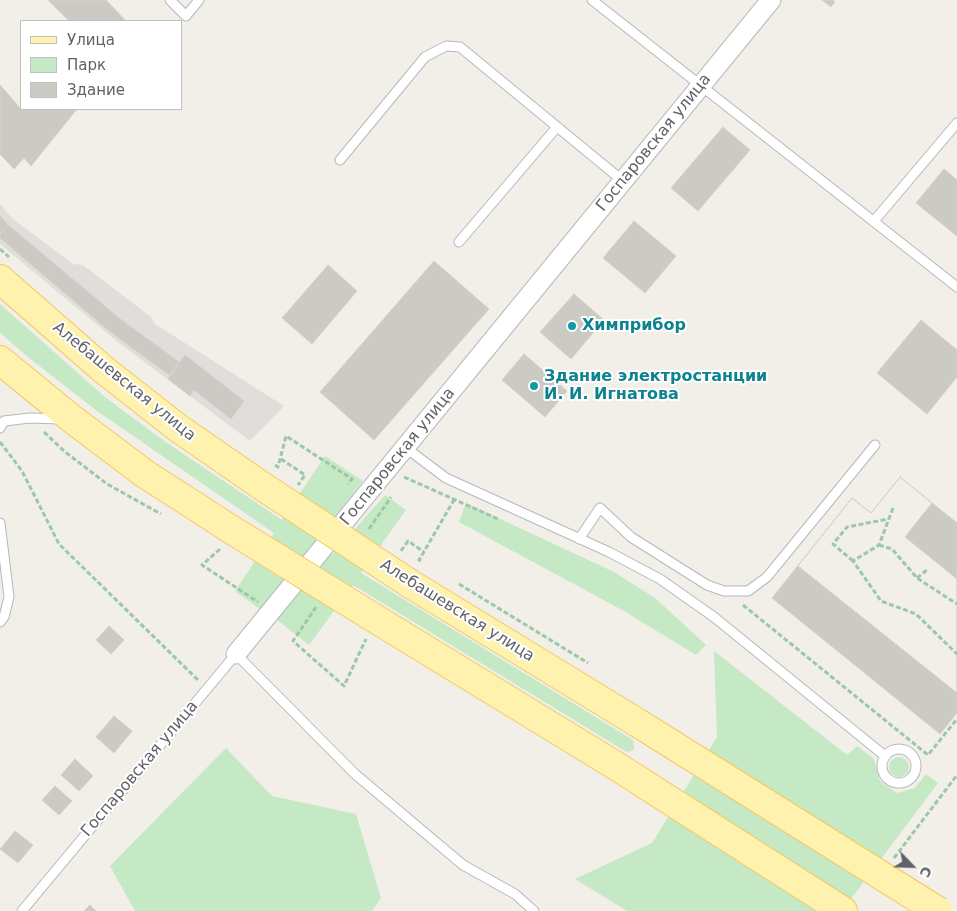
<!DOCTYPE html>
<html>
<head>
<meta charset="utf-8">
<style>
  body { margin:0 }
  #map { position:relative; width:957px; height:911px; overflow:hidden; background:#f1efe8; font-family:"DejaVu Sans",sans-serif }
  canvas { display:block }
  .legend { position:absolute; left:20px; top:20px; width:162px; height:90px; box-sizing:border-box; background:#fff; border:1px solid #bfc1c3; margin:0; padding:6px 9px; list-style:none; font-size:15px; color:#5f6368 }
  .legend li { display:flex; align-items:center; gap:10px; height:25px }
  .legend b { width:25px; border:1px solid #bfc1c3 }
  .north { position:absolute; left:887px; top:841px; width:50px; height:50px; -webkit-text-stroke:4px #fff; paint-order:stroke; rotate:114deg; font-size:14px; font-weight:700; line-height:20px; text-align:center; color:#5f6368 }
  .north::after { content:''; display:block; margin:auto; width:18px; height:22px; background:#5f6368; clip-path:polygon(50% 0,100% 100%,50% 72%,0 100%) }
</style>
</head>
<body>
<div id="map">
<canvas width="957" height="911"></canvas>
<ul class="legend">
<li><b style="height:6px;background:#fff2af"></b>Улица</li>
<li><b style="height:14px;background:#c5e8c5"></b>Парк</li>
<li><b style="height:14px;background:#cccac5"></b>Здание</li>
</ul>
<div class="north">С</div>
</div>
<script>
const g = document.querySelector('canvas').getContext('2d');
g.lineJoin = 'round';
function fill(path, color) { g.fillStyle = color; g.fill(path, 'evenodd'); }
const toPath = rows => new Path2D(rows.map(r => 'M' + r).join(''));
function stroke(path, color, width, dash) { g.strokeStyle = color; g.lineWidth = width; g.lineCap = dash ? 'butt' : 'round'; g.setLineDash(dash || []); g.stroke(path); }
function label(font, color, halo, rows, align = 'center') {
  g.font = font + ' "DejaVu Sans",sans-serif'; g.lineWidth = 4; g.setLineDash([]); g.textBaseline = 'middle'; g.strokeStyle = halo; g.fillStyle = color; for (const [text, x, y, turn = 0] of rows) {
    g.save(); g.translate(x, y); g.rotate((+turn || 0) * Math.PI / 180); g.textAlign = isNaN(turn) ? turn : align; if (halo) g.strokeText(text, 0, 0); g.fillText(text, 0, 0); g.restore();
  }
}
const industrial = toPath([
  [0,204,13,219,73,264,83,265,151,317,155,324,284,406,250,441,119,343,0,244]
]);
const green = toPath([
  [0,304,106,398,167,443,282,520,325,456,363,481,315,542,333,554,385,495,406,510,361,573,633,740,634,749,630,752,625,751,353,585,309,645,276,619,323,565,305,554,261,610,235,591,274,533,97,411,28,357,0,333],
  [466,503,614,572,655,598,706,645,696,655,624,611,459,522],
  [714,651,847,755,857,746,874,759,880,781,897,793,915,788,926,774,938,783,842,911,627,911,575,879,652,843,717,737],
  [226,748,272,796,356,814,381,898,372,911,135,911,110,866],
  '889 767a10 10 0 1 1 20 0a10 10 0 1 1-20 0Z'
]);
const building = toPath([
  [48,0,106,0,126,21,69,21,48,0],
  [822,0,833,0,835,2,831,7,822,0],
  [0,85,21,109,77,109,31,166,24,158,14,169,0,154,0,85],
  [723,127,750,150,698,211,671,188,723,127],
  [944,169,957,180,957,236,916,203,944,169],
  [0,216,8,225,0,233,0,216],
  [634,221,676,256,645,293,603,258,634,221],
  [8,225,119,318,179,362,169,375,108,330,0,238,0,234,8,225],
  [434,261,489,309,374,440,320,392,434,261],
  [328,265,357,291,312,344,282,318,328,265],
  [574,294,604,320,571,359,540,332,574,294],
  [921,320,957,350,957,377,927,414,877,373,921,320],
  [524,354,567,391,545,417,502,380,524,354],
  [185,355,244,401,231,419,194,390,190,396,168,379,185,355],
  [900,477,932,503,905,537,957,579,957,693,798,566,852,498,871,513,900,477],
  [900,477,957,523,957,713,940,734,772,598,852,498,871,513,900,477],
  [109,626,124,640,111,654,96,640,109,626],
  [114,716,132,731,114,753,96,737,114,716],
  [75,759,93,776,79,791,61,775,75,759],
  [55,786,72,801,59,815,42,800,55,786],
  [15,831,33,845,18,863,0,849,15,831],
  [90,905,96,911,84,911,90,905]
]);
const path = toPath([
  [0,249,9,257],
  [44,432,64,451,107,484,161,514],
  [0,442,22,471,59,544,198,680],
  [281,459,305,475,298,485],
  [275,465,278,467,286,436,352,479,348,484],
  [404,477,498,519],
  [893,508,879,545,853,561,881,601,916,614,957,654],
  [369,529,391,497],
  [879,545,892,549,917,578,957,604],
  [220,549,202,565,258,602],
  [401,551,408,541,424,552],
  [421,561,419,560,454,500],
  [853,561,833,544,847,527,888,519],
  [917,578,928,569],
  [459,584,588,663],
  [743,605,928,755,957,719],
  [316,607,293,641,344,686,366,639],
  [894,858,957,775]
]);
const lane = toPath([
  [170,0,186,16,199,0],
  [592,0,957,287],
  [340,160,425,57,446,46,460,47,623,181],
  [874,221,957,123],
  [459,242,557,127],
  [0,428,4,421,30,418,61,419],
  [406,448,446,478,609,552,660,579,714,617,885,756],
  [0,523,9,597,4,617,0,622],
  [579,539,600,508,631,537,707,585,724,591,748,591,767,577,875,445],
  '882 766a17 17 0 1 1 34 0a17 17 0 1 1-34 0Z',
  [22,911,236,654,355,774,463,865,515,894,534,911]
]);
const street = toPath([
  [236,654,771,0]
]);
const primary = toPath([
  [0,279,104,370,178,428,262,486],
  [0,360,72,419,145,474,232,530],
  [409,583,638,723],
  [379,621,613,764,843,911]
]);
const primaryBridge = toPath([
  [262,486,409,583],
  [232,530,379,621],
  [638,723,938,911]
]);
const markers = [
  [572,326,5,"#0f9aa8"],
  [534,386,5,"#0f9aa8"]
];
const streetNames = [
  ["Госпаровская улица",654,143,-51],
  ["Алебашевская улица",124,382,39],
  ["Госпаровская улица",398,457,-51],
  ["Алебашевская улица",457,611,32],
  ["Госпаровская улица",140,769,-50]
];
const cultureNames = [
  ["Химприбор",582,326],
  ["Здание электростанции",544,377],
  ["И. И. Игнатова",544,395]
];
fill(industrial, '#e0deda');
fill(green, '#c5e8c5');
fill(building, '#cccac5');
stroke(building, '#d6d1c6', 1);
stroke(lane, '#b5b8bc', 11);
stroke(street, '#b5b8bc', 21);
stroke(primary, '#f2c960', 30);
stroke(path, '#9cc7a9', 3, [5, 2.5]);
stroke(lane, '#fff', 9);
stroke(street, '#fff', 19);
stroke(primary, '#fff2af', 28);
stroke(primaryBridge, '#f2c960', 30, []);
stroke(primaryBridge, '#fff2af', 28);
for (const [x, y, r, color] of markers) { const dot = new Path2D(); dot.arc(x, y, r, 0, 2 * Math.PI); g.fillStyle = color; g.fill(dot); stroke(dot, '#fff', 2); }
label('16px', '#5f6368', '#fff', streetNames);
label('bold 16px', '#0d838f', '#fff', cultureNames, 'left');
</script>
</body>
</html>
